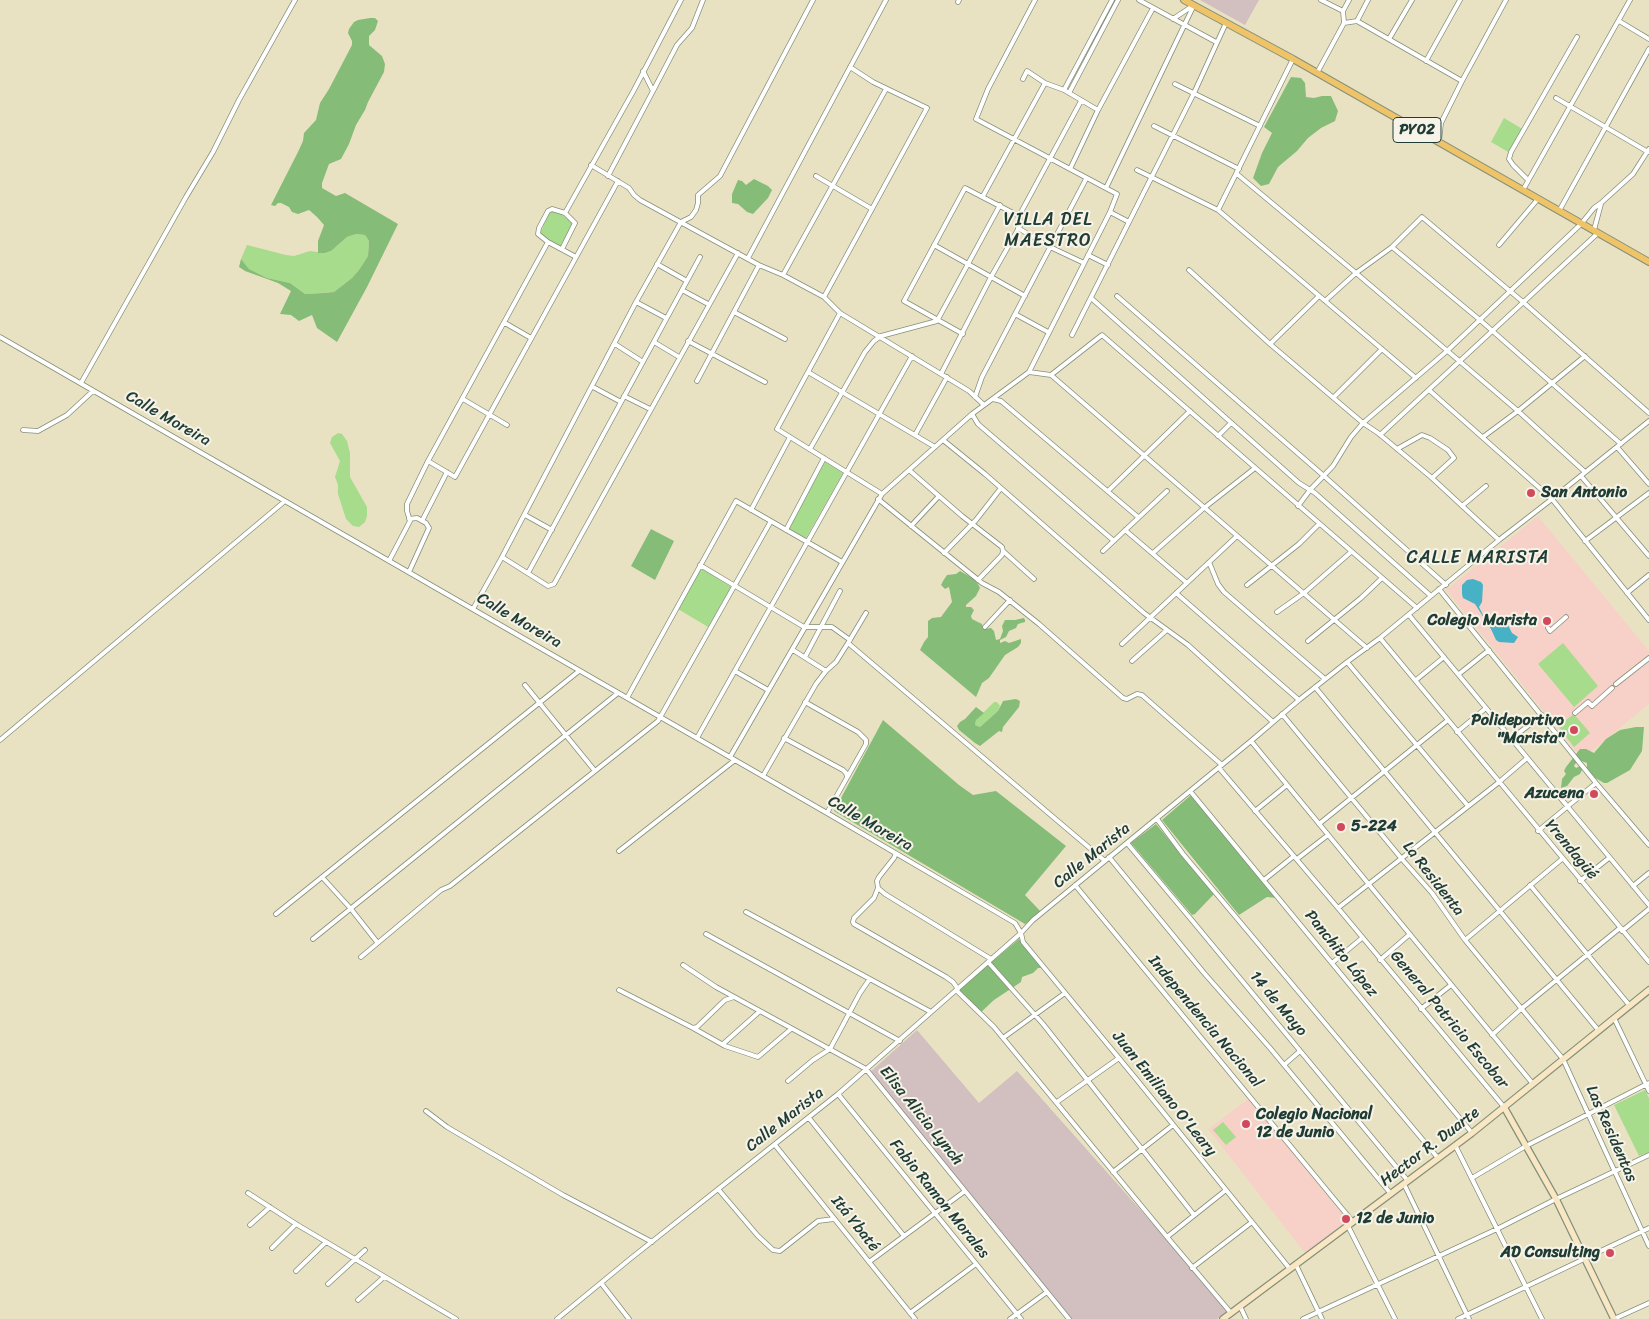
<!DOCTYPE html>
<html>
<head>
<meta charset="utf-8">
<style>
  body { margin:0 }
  canvas { display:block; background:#e9e2c2 }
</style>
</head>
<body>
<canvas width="1649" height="1319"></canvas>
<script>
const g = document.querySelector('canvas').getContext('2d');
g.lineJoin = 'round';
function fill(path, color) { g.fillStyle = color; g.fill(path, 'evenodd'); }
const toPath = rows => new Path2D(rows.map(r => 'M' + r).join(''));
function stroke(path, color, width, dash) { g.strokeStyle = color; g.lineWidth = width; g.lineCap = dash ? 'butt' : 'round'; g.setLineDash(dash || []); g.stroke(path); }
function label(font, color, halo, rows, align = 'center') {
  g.font = font + ' Sriracha,sans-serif'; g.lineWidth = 4; g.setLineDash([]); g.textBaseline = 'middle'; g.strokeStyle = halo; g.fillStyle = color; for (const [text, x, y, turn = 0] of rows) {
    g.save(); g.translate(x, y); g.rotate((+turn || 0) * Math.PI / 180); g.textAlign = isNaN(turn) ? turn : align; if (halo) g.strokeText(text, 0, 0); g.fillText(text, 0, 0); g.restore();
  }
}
const built = toPath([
  [1538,516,1649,651,1649,704,1582,759,1446,590],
  [1248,1099,1349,1222,1305,1253,1208,1129]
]);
const industrial = toPath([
  [1200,0,1259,0,1245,25],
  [917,1030,979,1103,1017,1071,1177,1251,1227,1311,1217,1319,1072,1319,868,1074]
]);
const green = toPath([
  [1504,118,1524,130,1510,153,1491,142],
  [552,211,557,211,573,223,561,245,558,246,540,234,549,213],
  [356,234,365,235,369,241,368,256,359,270,352,278,334,292,305,294,290,283,267,278,249,269,241,259,247,245,286,255,294,256,310,251,325,253,331,251,347,237],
  [338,433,342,434,347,441,350,453,350,477,367,507,367,516,365,522,359,527,353,526,346,519,338,494,338,485,335,477,340,461,330,443,332,437],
  [825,462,843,473,806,538,789,529],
  [701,568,731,587,708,627,678,609],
  [1563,643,1598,686,1574,707,1538,664],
  [994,702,997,702,1000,706,998,711,980,727,975,725,976,720],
  [1574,714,1590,733,1574,747,1558,726],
  [1645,1090,1649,1098,1649,1152,1639,1156,1614,1105],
  [1223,1122,1236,1137,1226,1145,1213,1130]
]);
const forest = toPath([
  [370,18,375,18,378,21,375,30,369,36,369,45,382,56,385,64,384,72,368,102,365,110,356,125,349,144,341,159,329,164,322,183,322,188,336,196,345,193,398,224,367,287,337,342,317,328,312,315,299,321,291,315,280,314,291,291,278,283,245,271,239,267,241,259,249,269,267,278,290,283,305,294,323,293,334,292,352,278,359,270,368,256,369,241,365,235,356,234,347,237,331,251,325,253,318,253,318,241,324,225,317,217,309,210,298,214,292,212,289,207,281,203,278,203,275,206,271,205,298,152,303,141,304,133,316,120,320,103,329,89,352,45,352,41,348,33,349,29,354,22,358,20],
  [1291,77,1301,78,1305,83,1306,97,1314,98,1322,96,1331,96,1338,111,1335,121,1321,128,1308,138,1297,151,1278,167,1269,184,1261,186,1253,178,1262,153,1272,133,1264,127],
  [754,179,768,186,772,190,768,198,753,214,747,212,738,204,732,203,732,194,738,180,742,181,746,185],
  [651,529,674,541,655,580,631,566],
  [960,571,976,580,980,588,976,596,966,605,966,607,971,607,974,610,971,616,972,619,982,624,983,629,991,628,994,631,996,640,1000,639,1003,631,1002,626,1005,620,1015,620,1024,618,1025,620,1025,622,1018,624,1016,628,1009,631,1006,637,1000,640,1000,643,1005,641,1009,643,1021,639,1021,643,1018,647,1005,655,989,678,982,683,976,697,920,650,924,642,928,637,928,621,932,618,941,617,952,602,949,587,945,589,941,585,943,581,947,575,956,574],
  [1016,699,1020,701,1019,707,1003,727,1002,732,999,731,980,746,975,743,959,730,957,726,960,722,965,719,976,707,984,713,976,720,975,725,980,727,998,711,1003,701],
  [883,720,959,785,973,795,996,791,1066,846,1025,895,1042,913,1025,924,834,811],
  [1636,727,1644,727,1642,751,1630,770,1607,783,1604,783,1592,776,1587,768,1587,763,1581,761,1575,764,1574,766,1576,768,1580,766,1583,768,1580,774,1574,777,1567,786,1561,788,1562,779,1566,774,1564,771,1566,767,1580,749,1586,749,1594,753,1606,739,1620,730],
  [1191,795,1230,839,1277,898,1267,897,1239,915,1162,820],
  [1156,824,1214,894,1195,914,1192,915,1131,843],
  [1019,939,1043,968,1038,968,1033,973,1022,977,1021,982,994,1000,979,1014,957,991]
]);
const water = toPath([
  [1473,579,1481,582,1483,585,1482,602,1479,607,1484,617,1491,624,1501,622,1507,623,1512,633,1518,637,1514,643,1499,642,1496,640,1491,629,1475,604,1463,598,1462,594,1462,585,1467,580]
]);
const street = toPath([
  [1139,0,1216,42],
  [958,2,959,0],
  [1343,11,1349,0],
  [1173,19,1194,5],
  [1357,21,1368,0],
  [1619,21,1649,39],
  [1344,23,1357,21,1462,81],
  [1389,39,1412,0],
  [1426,61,1460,0],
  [1317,73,1344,23,1343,11,1321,0],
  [1023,79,1027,71,1045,83,1064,90,1098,110],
  [1175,84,1260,126],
  [1064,90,1112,0],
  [653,91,677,45,692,28,703,0],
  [1069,93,1118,0],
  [1556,98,1648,152],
  [1154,126,1239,169],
  [1439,142,1441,123,1462,81,1506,0],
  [591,165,629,188,634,195,640,200,759,265,783,275,824,297,840,313,969,391,984,405],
  [1070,169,1098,110,1153,8],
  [1137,170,1218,210,1416,378],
  [1237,174,1356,273,1518,411,1585,472],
  [608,176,653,91,643,71],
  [816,176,872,209],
  [1528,180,1513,165,1509,159,1511,152,1577,37],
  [1106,188,1194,5],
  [1523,190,1630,0],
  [983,196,1045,83],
  [1218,210,1293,59],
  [1559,211,1649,49],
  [1110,212,1129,222],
  [565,213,634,90,681,0],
  [1018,228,1050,247,1084,263],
  [1594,230,1601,204],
  [934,245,1025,296],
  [1499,245,1538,199],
  [1392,247,1480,320,1621,444],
  [562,249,575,223,565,213,552,209,548,211,539,228,538,234,548,242,576,257],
  [1088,255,1108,265],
  [748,258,886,0],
  [657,264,687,281],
  [1189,270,1270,344,1363,423,1378,433,1432,478,1499,540],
  [783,275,886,89],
  [682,290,708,304],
  [1117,296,1324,476,1446,585],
  [824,297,927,108,873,82,850,67],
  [1091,298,1299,483,1315,493,1431,596],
  [1325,301,1356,273,1392,247,1422,217,1523,302,1649,413],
  [636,302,666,318],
  [734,312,785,339],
  [840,313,777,429,882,494],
  [1015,314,1048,332],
  [505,323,531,338],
  [963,334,904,301,965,188,1019,216],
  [1072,335,1194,93,1226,23],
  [0,337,827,813,1015,923,1021,933,1023,942,1137,1080,1290,1269],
  [688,341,765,382],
  [654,342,679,357],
  [615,344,643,362],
  [1270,344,1319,296],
  [808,372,935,447],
  [1029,372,1051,375,1367,648],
  [941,374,991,277,1021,224,1019,216,1081,101],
  [1051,375,1102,335,1417,608],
  [697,381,759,265],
  [81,383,186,197,213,152,239,100,295,0],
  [593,387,621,402],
  [1429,390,1552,499,1649,620],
  [624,396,650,409],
  [975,397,982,377,1086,179],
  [1334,397,1382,349],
  [463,399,507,425],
  [993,399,1001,401,1138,517],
  [972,414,978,424,1114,541],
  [23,430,38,431,67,415,93,391],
  [915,435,947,377],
  [1380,435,1598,233],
  [1218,436,1231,423],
  [1483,437,1518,411,1585,356],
  [943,440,985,474,1144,613,1188,645,1273,722],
  [1617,447,1649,484],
  [810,449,865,352,874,341,881,336,937,321,1000,205],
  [1397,449,1422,435,1430,438,1448,450,1454,458,1432,478],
  [428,461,455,477,618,181],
  [909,470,962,516,1002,547,1003,551,1002,555,978,580],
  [1581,476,1649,556],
  [1108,491,1190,411],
  [878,499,982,583,999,592,1039,624,1123,698,1127,699,1137,694,1142,695,1222,765],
  [1298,506,1310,490,1333,466,1351,437,1363,423,1447,351,1581,224,1594,208,1601,203,1633,174,1649,149],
  [1462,506,1486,486],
  [751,510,790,437],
  [525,515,552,530],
  [422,521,447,472],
  [911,526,939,496],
  [786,530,824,458],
  [1125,530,1187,583],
  [1585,541,1649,493],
  [1003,551,1034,579],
  [1103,551,1167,491],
  [944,553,976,520,1001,488],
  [1153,553,1204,508,1255,468],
  [502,557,548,586,554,584,738,253],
  [389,561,410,521,407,511,407,504,428,461,548,242],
  [1209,562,1218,584,1224,592,1325,679],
  [700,565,804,627,832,627,850,640],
  [409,572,429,528,426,523,417,518,409,519],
  [528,573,700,257],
  [1247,585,1299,544,1319,524],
  [1439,589,1596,783,1649,845],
  [1176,593,1299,700],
  [1627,593,1649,575],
  [473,609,502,557,636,302,681,222,691,217,696,210,698,203,698,195,720,176,813,0],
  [1277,612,1304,593,1351,552],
  [866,613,848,643,1105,861],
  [1409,615,1649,905],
  [985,627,1010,600],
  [1548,628,1550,631,1566,617],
  [1380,638,1649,962],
  [1308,641,1361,598,1382,578],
  [1122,644,1237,536],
  [793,650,826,671],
  [805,657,840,591],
  [1132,661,1167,630],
  [1347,662,1468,806],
  [735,671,768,690],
  [1459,674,1489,650],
  [1416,680,1444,657],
  [1616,684,1649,658],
  [525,685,595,771],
  [1315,687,1599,1031],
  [627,698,736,501,842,562],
  [805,702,858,732,866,740,866,744,827,813],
  [1575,713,1588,702,1592,706,1612,688],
  [1282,714,1401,858,1432,893,1465,940,1563,1059,1649,1246],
  [1457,732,1486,708],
  [697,738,912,356],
  [784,738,843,770,846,773,847,777],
  [1511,739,1542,715],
  [0,740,285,501],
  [1251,741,1533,1084],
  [730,757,882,494,972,414,1029,372,1110,212,1117,194,976,119,988,89,1035,0],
  [1219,768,1338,908,1504,1107],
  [763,776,816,684,826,671,836,662,848,643],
  [1190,791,1472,1133],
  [1255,811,1287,785],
  [1157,819,1183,854,1438,1158],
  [1319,824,1448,720],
  [1538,831,1596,783],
  [1127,843,1190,918,1408,1181],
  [619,851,735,760],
  [896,853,894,858,879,877,877,881,878,888,885,894,991,959],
  [1109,857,1204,973,1270,1048,1391,1194],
  [1297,859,1328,835],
  [322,877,351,909,377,942],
  [1264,880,1294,856],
  [1580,881,1609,858],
  [1075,885,1353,1222],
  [1530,885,1630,1006],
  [1633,886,1649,873],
  [878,888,874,898,854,918,853,922,854,924,946,977,953,982,958,989],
  [1338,908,1498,783,1526,759],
  [746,912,931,1012],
  [276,914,579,671],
  [1622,931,1649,909],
  [706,934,900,1041],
  [313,939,618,693],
  [1465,940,1562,859],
  [361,957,441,890,450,886,658,721,771,521],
  [1380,960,1410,934],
  [988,962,1043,1024,1194,1215],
  [1332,963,1362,938],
  [683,965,716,987,866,1069,1069,1319],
  [619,990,693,1028,697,1027,725,1000,734,997],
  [956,990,994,1027,1167,1237],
  [1421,1009,1451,985],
  [1614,1018,1649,1091],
  [693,1028,725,1046,758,1057,791,1029],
  [1492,1035,1521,1009,1620,928],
  [1003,1038,1065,993],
  [723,1044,760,1011],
  [1284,1065,1300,1051],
  [788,1081,813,1060,830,1049,860,993,869,980],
  [838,1094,1021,1319],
  [1057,1102,1119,1058],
  [426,1111,447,1127,563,1195,652,1242],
  [809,1118,904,1236],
  [775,1145,915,1319],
  [1455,1145,1542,1319],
  [1113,1172,1173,1125],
  [1472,1178,1526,1146,1649,1083],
  [1404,1184,1469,1319],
  [718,1189,758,1236,773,1250,780,1251,818,1221,834,1219],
  [1226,1190,1167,1237,1231,1313],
  [248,1193,296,1224,456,1319],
  [250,1225,270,1207],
  [1348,1226,1395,1319],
  [272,1248,296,1224],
  [869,1262,965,1191],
  [1296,1265,1322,1319],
  [1192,1268,1252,1222],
  [296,1271,326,1242],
  [601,1283,629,1319],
  [328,1284,365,1250],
  [358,1300,384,1277],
  [1240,1306,1246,1319],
  [910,1313,976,1264],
  [557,1319,630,1259,838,1094,1021,933,1033,920,1251,741,1299,700,1347,662,1380,638,1499,540,1552,499,1649,421],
  [1010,1319,1047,1292],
  [1303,1319,1497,1229,1556,1199,1649,1155],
  [1458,1319,1649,1228],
  [1614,1319,1649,1303]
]);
const secondary = toPath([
  [1504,1107,1556,1199,1614,1319],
  [1223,1319,1472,1133,1649,990]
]);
const primary = toPath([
  [1184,0,1293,59,1649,262]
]);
const markers = [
  [1531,493,5,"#d1495b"],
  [1547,621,5,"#d1495b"],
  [1574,730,5,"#d1495b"],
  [1594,794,5,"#d1495b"],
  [1341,827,5,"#d1495b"],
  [1246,1124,5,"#d1495b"],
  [1346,1219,5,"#d1495b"],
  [1610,1253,5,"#d1495b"]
];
const shields = [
  [1417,130,48]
];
const shieldNames = [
  ["PY02",1417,130]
];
const streetNames = [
  ["Calle Moreira",168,419,30],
  ["Calle Moreira",519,621,30],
  ["Calle Moreira",870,824,30],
  ["Yrendagüé",1571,850,50],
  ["Calle Marista",1092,856,-39],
  ["La Residenta",1433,879,52],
  ["Panchito López",1341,954,51],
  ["14 de Mayo",1278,1004,50],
  ["General Patricio Escobar",1449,1020,50],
  ["Independencia Nacional",1205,1022,50],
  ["Juan Emiliano O'Leary",1164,1094,51],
  ["Elisa Alicia Lynch",921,1116,51],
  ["Calle Marista",785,1120,-38],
  ["Las Residentas",1611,1134,66],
  ["Hector R. Duarte",1430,1147,-37],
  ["Fabio Ramon Morales",939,1199,51],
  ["Itá Ybaté",855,1224,51]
];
const poiNames = [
  ["San Antonio",1541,493],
  ["Colegio Marista",1537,621,"right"],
  ["Polideportivo",1564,721,"right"],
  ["\"Marista\"",1564,739,"right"],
  ["Azucena",1584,794,"right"],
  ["5-224",1351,827],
  ["Colegio Nacional",1256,1115],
  ["12 de Junio",1256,1133],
  ["12 de Junio",1356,1219],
  ["AD Consulting",1600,1253,"right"]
];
const neighbourhoodNames = [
  ["VILLA DEL",1048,220],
  ["MAESTRO",1048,241],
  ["CALLE MARISTA",1478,558]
];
fill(built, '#f7d1c7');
fill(industrial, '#d2bfc0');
fill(green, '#a7dc8c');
fill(forest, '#85bc78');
fill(water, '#47b1c5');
stroke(street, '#84907b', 5.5);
stroke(secondary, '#84907b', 8);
stroke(primary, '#84907b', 8);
stroke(street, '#fff', 4);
stroke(secondary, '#f9e7c3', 5.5);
stroke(primary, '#efc469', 6);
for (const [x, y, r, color] of markers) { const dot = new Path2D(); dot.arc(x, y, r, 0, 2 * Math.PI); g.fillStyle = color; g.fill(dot); stroke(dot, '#f7f3e8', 2); }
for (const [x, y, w] of shields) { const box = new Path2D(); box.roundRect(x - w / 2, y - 12.5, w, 25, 4); g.fillStyle = '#f7f3e8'; g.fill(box); stroke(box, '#1f3d34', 1); }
label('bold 15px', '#1f3d34', null, shieldNames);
label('16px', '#1f3d34', '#f7f3e8', streetNames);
label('bold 16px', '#1f3d34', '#f7f3e8', poiNames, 'left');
g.letterSpacing = '1px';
label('18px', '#1f3d34', '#f7f3e8', neighbourhoodNames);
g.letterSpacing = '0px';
</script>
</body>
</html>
